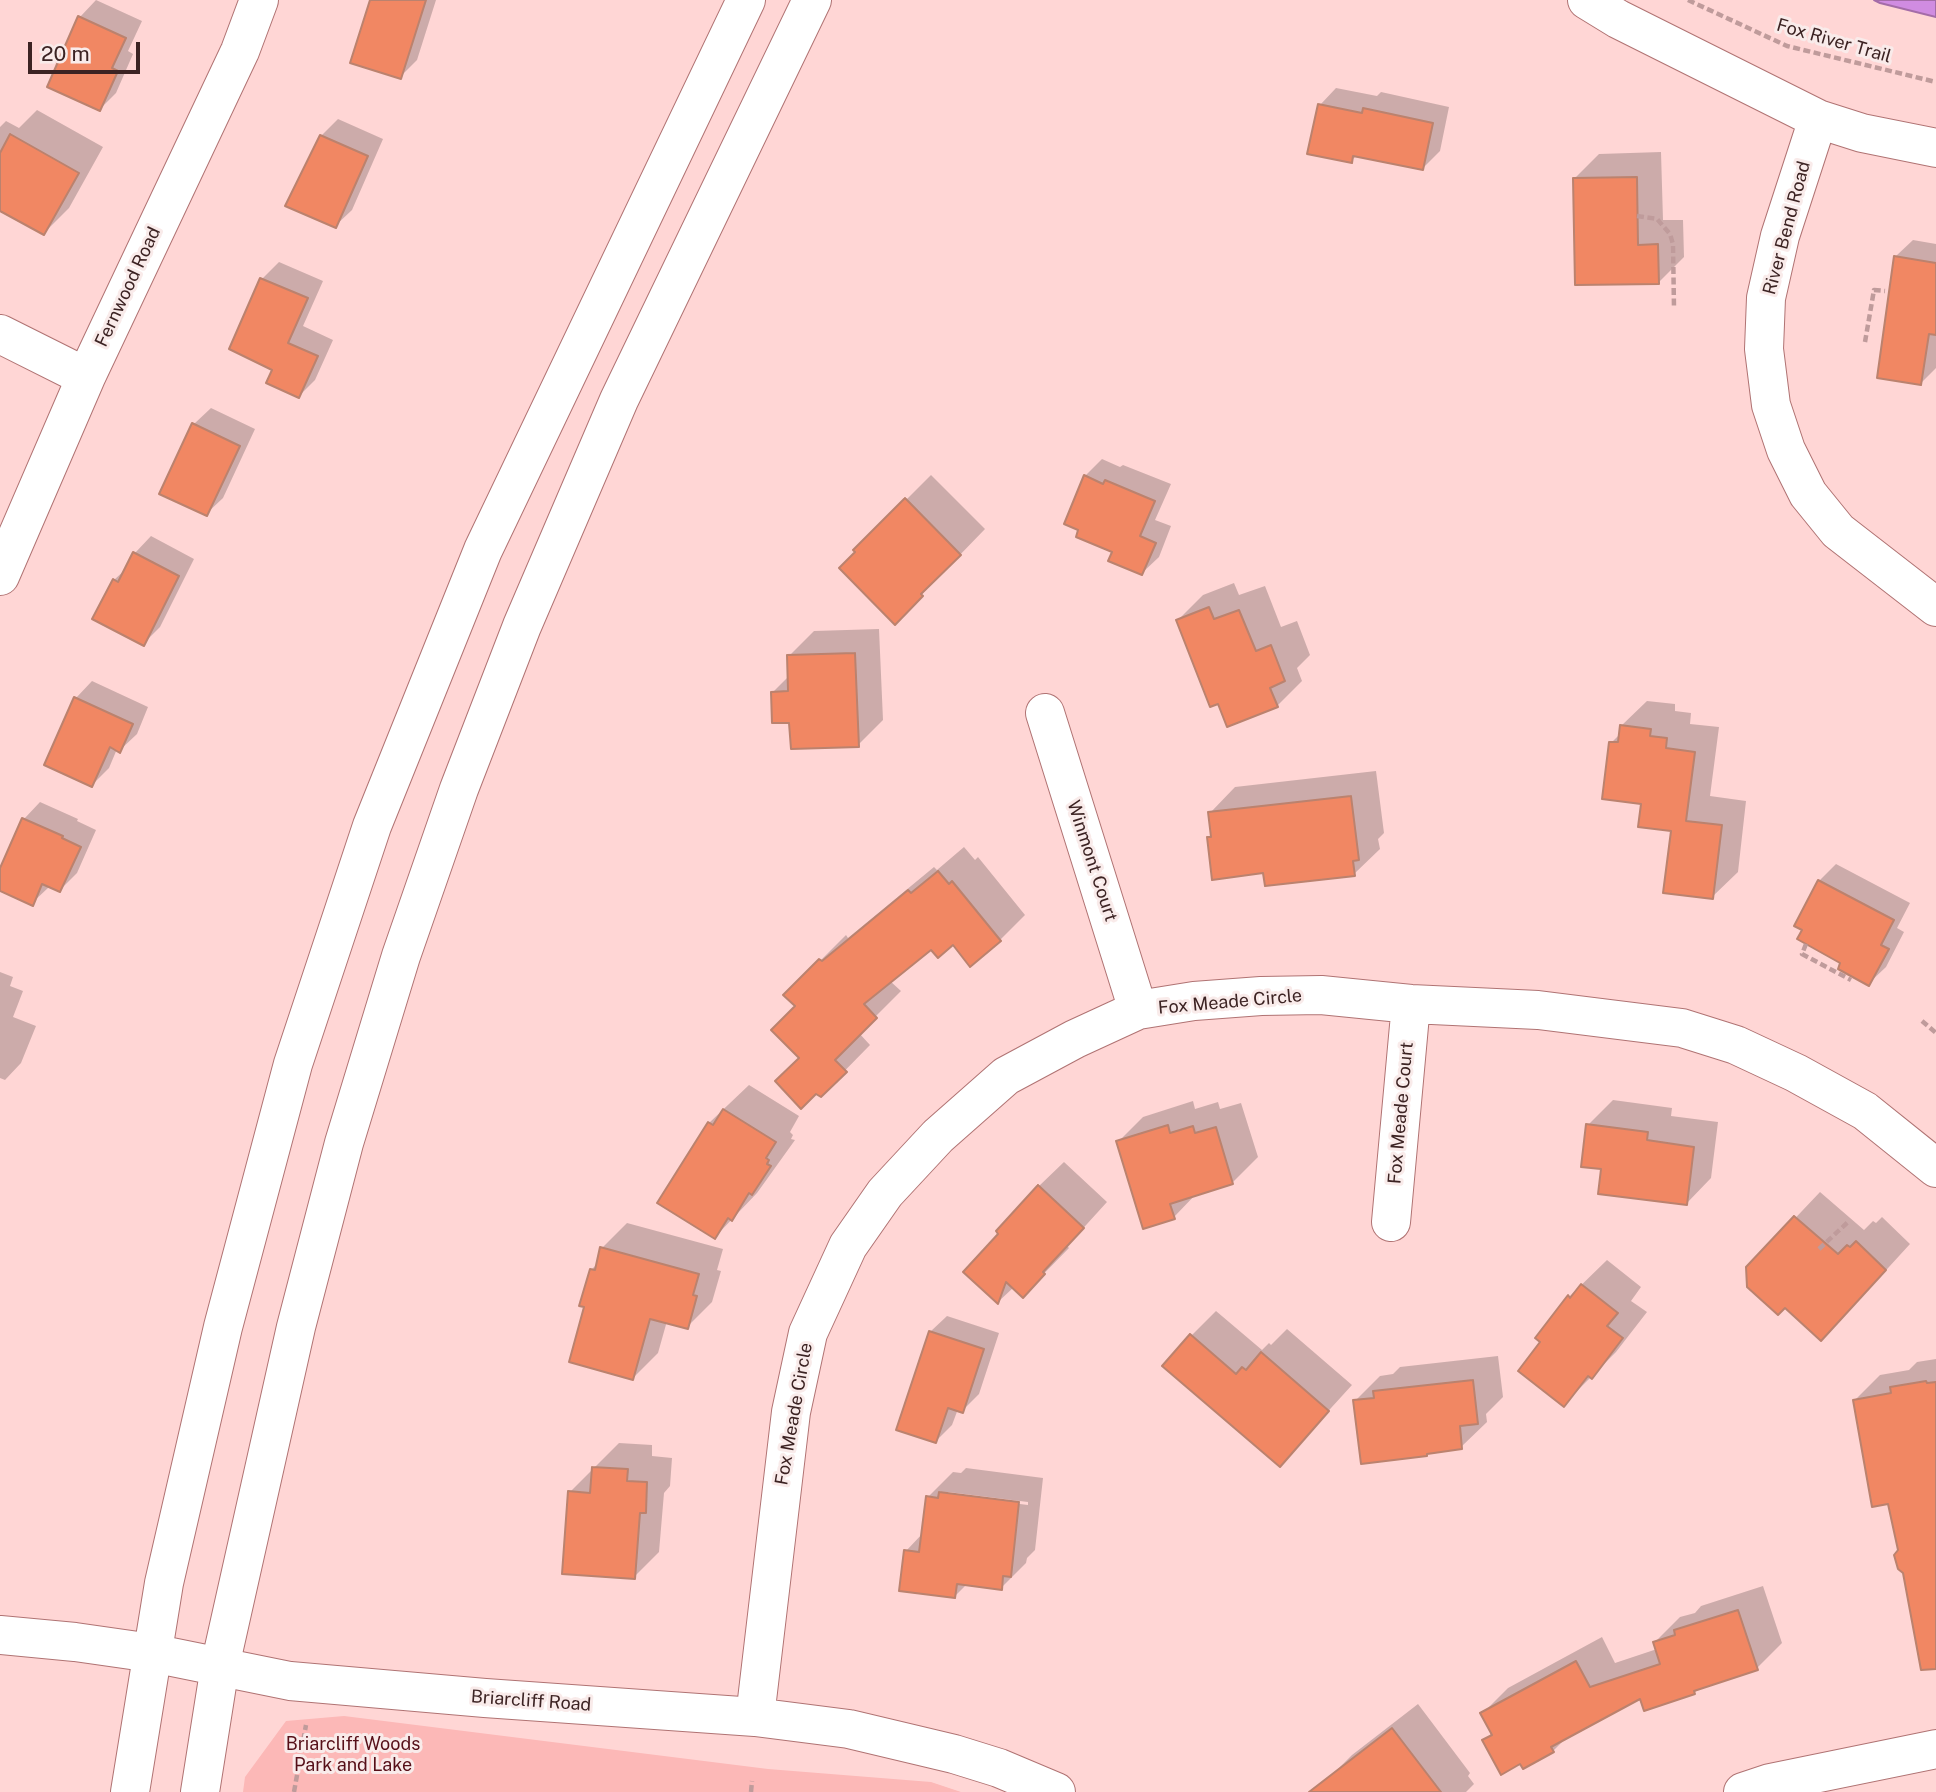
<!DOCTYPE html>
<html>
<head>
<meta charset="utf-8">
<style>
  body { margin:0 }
  #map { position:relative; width:1936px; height:1792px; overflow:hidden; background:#ffd6d5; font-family:"Public Sans",sans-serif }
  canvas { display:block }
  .scale { position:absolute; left:28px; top:42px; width:112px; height:32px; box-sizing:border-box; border:4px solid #3c2323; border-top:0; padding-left:9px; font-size:21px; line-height:24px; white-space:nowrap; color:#3c2323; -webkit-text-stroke:5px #f9ebea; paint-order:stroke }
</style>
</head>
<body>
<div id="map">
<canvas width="1936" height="1792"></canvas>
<div class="scale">20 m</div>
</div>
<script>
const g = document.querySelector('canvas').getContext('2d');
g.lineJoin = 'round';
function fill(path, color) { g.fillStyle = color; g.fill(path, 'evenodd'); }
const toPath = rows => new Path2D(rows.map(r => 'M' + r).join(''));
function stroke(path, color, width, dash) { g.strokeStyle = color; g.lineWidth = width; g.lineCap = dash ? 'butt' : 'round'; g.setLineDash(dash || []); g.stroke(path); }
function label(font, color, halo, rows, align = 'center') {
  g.font = font + ' "Public Sans",sans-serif'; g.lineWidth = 6; g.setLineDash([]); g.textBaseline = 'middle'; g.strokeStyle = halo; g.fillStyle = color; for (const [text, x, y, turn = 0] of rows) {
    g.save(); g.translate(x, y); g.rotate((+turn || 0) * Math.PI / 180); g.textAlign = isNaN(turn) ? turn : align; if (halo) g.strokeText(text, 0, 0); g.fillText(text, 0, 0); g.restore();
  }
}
const green = toPath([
  [344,1716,768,1769,931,1782,961,1792,243,1792,245,1777,286,1721]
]);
const water = toPath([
  [1874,0,1936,0,1936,17,1880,3,1874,0]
]);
const shadow = toPath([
  [96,0,142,21,128,51,133,54,116,93,100,109,80,17],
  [372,0,436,0,417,60,400,77],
  [1336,88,1377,96,1381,92,1449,107,1440,151,1423,168,1357,155,1351,161,1320,105],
  [37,110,103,147,69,208,44,233,0,209,0,127,6,121,19,128],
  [338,119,383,139,352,210,335,226,287,205,321,136],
  [1661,152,1663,220,1683,220,1684,257,1659,282,1574,179,1599,154],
  [1913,240,1936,244,1936,368,1921,383,1896,256],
  [279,262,323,281,303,326,333,340,315,380,299,396,262,279],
  [211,408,255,429,223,498,206,514,194,424],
  [1102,459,1120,467,1123,465,1171,484,1155,520,1171,526,1159,557,1142,573,1114,551,1081,529,1085,476],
  [931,475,985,529,895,622,856,550],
  [151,536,194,559,160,627,144,643,114,580,128,567,135,553],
  [1234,583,1239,595,1265,586,1281,627,1297,621,1310,655,1297,668,1302,681,1277,706,1219,702,1178,620,1203,595],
  [879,629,883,720,858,745,791,721,772,693,789,676,789,656,814,631],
  [92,681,148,707,137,734,120,750,117,749,109,768,92,785,46,764,76,698],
  [1647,701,1675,704,1675,711,1691,713,1690,724,1719,727,1710,796,1746,801,1738,872,1712,897,1673,830,1643,803,1611,743,1621,733,1621,726],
  [1376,771,1384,833,1378,839,1380,849,1354,874,1209,838,1213,834,1210,813,1235,787],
  [40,802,78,819,77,821,96,830,77,873,60,890,49,887,32,903,0,889,0,872,24,819],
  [964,847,975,860,978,857,1025,915,1000,940,954,943,931,947,890,981,901,991,859,1033,870,1045,821,1095,801,1058,797,1006,786,995,846,935,848,938,934,867,937,870],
  [1836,864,1910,903,1897,928,1904,932,1886,967,1869,983,1842,962,1819,881],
  [0,972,13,977,10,986,23,991,13,1017,36,1026,21,1063,5,1080,0,1078],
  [749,1085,799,1116,790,1132,793,1135,791,1139,795,1140,757,1193,715,1237,709,1123],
  [1613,1100,1672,1108,1671,1116,1718,1122,1711,1178,1686,1204,1602,1168,1588,1125],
  [1193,1101,1195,1109,1218,1102,1220,1109,1241,1103,1258,1157,1233,1182,1197,1193,1174,1217,1118,1142,1143,1117],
  [1064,1162,1107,1202,1067,1246,1069,1248,1023,1295,1014,1287,998,1302,1000,1234,1039,1186],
  [1820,1192,1864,1230,1873,1221,1876,1223,1882,1217,1910,1244,1846,1314,1748,1268],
  [627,1223,723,1249,717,1270,721,1271,712,1302,687,1327,667,1321,658,1353,633,1378,586,1306,592,1269,598,1263,602,1248],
  [1607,1260,1641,1287,1631,1301,1647,1312,1616,1352,1564,1404,1543,1342,1569,1297],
  [1216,1311,1262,1350,1269,1343,1271,1345,1287,1329,1352,1385,1280,1464,1191,1336],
  [947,1316,999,1333,979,1394,962,1411,958,1409,952,1425,936,1441,930,1332],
  [1498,1356,1503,1397,1486,1414,1487,1422,1461,1447,1430,1451,1426,1455,1355,1401,1380,1376,1393,1374,1400,1367],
  [1936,1359,1936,1633,1900,1551,1890,1502,1855,1400,1880,1375,1909,1370,1917,1362],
  [619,1443,652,1445,652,1456,672,1458,670,1486,664,1493,659,1552,634,1577,570,1492],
  [966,1468,1043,1478,1035,1550,1027,1558,1026,1563,1001,1588,967,1584,955,1596,906,1551,923,1533,928,1497,953,1472,961,1473],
  [948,1492,1028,1502,1028,1505,948,1495],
  [1763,1586,1782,1643,1757,1668,1700,1687,1694,1693,1641,1696,1568,1736,1553,1751,1521,1762,1484,1741,1493,1732,1483,1713,1508,1688,1602,1637,1615,1663,1657,1649,1655,1642,1680,1617,1695,1613,1701,1606],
  [1418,1704,1470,1773,1468,1776,1474,1784,1466,1792,1336,1792,1327,1780,1352,1755]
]);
const building = toPath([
  [370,0,426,0,401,79,350,63,370,0],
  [78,16,126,38,112,68,118,71,100,111,47,87,78,16],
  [1318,104,1362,113,1363,108,1433,123,1423,170,1353,156,1352,163,1307,154,1318,104],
  [10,134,79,173,44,235,0,211,0,153,10,134],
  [320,135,368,156,336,228,285,206,320,135],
  [1637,177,1638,245,1658,244,1659,284,1575,285,1573,178,1637,177],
  [1894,256,1936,263,1936,335,1929,334,1921,385,1877,378,1894,256],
  [260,278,308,298,288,343,318,356,299,398,266,383,272,370,229,349,260,278],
  [192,423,240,446,207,516,159,494,192,423],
  [1084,475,1103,484,1105,480,1155,501,1140,536,1156,543,1142,575,1108,561,1112,552,1076,537,1078,530,1064,524,1084,475],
  [905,498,961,555,921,594,923,596,895,625,839,568,855,552,853,550,905,498],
  [133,552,179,576,144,646,92,619,113,579,118,582,133,552],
  [1209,607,1214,619,1239,610,1256,651,1271,645,1285,681,1270,688,1278,707,1227,727,1218,704,1210,707,1176,620,1209,607],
  [855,653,859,747,791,749,789,723,772,723,771,692,788,691,787,655,855,653],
  [74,697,133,724,120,753,110,747,92,787,44,765,74,697],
  [1620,725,1651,729,1650,736,1667,738,1666,748,1695,752,1686,821,1722,825,1713,899,1663,893,1671,831,1638,827,1641,804,1602,799,1609,742,1618,742,1620,725],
  [1351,796,1359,860,1353,861,1355,876,1265,886,1263,873,1212,880,1207,837,1211,837,1208,812,1351,796],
  [22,818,63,836,62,838,81,847,60,892,42,884,33,906,0,891,0,868,22,818],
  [938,871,949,884,952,881,1001,941,970,967,953,945,938,958,931,950,864,1004,877,1018,835,1060,847,1072,821,1097,816,1094,801,1109,775,1081,799,1058,771,1030,795,1006,783,995,819,959,822,961,908,890,911,893,938,871],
  [1818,880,1894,920,1881,945,1889,949,1869,986,1838,969,1840,963,1797,939,1802,930,1794,926,1818,880],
  [723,1109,776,1142,766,1158,769,1160,767,1164,771,1166,752,1195,749,1193,732,1221,728,1218,715,1239,657,1203,708,1122,713,1125,723,1109],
  [1586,1124,1648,1132,1647,1140,1694,1147,1687,1205,1598,1194,1601,1169,1581,1167,1586,1124],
  [1168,1125,1170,1133,1193,1126,1195,1133,1216,1127,1233,1184,1170,1204,1175,1219,1143,1229,1116,1141,1168,1125],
  [1038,1185,1084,1228,1043,1272,1045,1274,1023,1298,1006,1282,998,1304,963,1272,998,1234,996,1231,1038,1185],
  [1794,1216,1838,1254,1847,1245,1850,1247,1856,1241,1886,1270,1821,1341,1785,1308,1778,1315,1747,1287,1746,1267,1794,1216],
  [600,1247,699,1274,693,1295,697,1296,688,1329,650,1319,633,1380,569,1362,584,1307,579,1306,590,1269,595,1270,600,1247],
  [1581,1284,1618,1313,1607,1326,1623,1338,1592,1379,1588,1376,1564,1407,1518,1371,1540,1342,1535,1338,1568,1295,1570,1298,1581,1284],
  [929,1331,984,1349,963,1413,948,1408,936,1443,896,1430,929,1331],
  [1190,1334,1236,1374,1242,1367,1246,1370,1261,1352,1329,1411,1280,1467,1162,1366,1190,1334],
  [1473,1380,1478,1424,1460,1426,1462,1449,1427,1454,1427,1456,1361,1464,1353,1400,1374,1398,1373,1391,1473,1380],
  [1926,1381,1927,1383,1936,1382,1936,1669,1921,1670,1903,1573,1898,1569,1894,1555,1898,1550,1888,1504,1872,1507,1853,1400,1891,1393,1890,1387,1926,1381],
  [592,1467,628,1469,627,1481,647,1482,646,1513,640,1513,635,1579,562,1574,568,1491,590,1493,592,1467],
  [939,1492,1019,1502,1011,1577,1003,1576,1002,1590,957,1584,955,1598,899,1591,904,1550,919,1552,926,1496,938,1498,939,1492],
  [1738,1610,1758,1670,1694,1691,1695,1694,1644,1711,1640,1699,1551,1747,1554,1752,1523,1769,1520,1764,1501,1775,1482,1740,1492,1735,1480,1713,1576,1661,1590,1687,1660,1664,1653,1642,1675,1635,1674,1630,1738,1610],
  [1392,1728,1441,1792,1309,1792,1392,1728]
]);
const path = toPath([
  [1688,0,1787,46,1936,82],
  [1637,216,1657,219,1670,234,1673,244,1674,308],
  [1865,342,1874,290,1885,291],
  [1806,944,1802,954,1851,980],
  [1922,1021,1936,1033],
  [1819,1249,1848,1222],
  [294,1792,306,1725],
  [751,1792,752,1781]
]);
const minor = toPath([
  [1587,0,1618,19,1818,119,1862,133,1936,148],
  [1818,119,1780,236,1766,298,1764,349,1771,405,1786,450,1808,494,1838,531,1936,607],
  [0,334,86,377],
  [0,576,86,377,240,51,259,0],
  [1045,713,1138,1010],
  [1391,1222,1411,1004],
  [0,1635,75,1642,152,1653,290,1681,485,1698,755,1717,849,1729,954,1754,999,1768,1056,1792],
  [755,1717,791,1412,808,1333,848,1246,885,1193,938,1136,1006,1076,1075,1039,1138,1010,1194,1001,1261,996,1321,995,1411,1004,1538,1010,1682,1028,1736,1045,1796,1073,1865,1111,1936,1168],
  [1743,1792,1770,1783,1936,1749]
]);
const major = toPath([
  [130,1792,164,1583,223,1327,293,1064,372,826,483,550,746,0],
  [200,1792,220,1666,296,1327,344,1143,401,956,459,789,522,626,619,400,812,0]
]);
const streetNames = [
  ["Fox River Trail",1834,41,16],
  ["River Bend Road",1787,228,-75],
  ["Fernwood Road",128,287,-65],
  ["Winmont Court",1092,861,72],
  ["Fox Meade Circle",1230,1002,-5],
  ["Fox Meade Court",1401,1113,-85],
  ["Fox Meade Circle",794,1414,-80],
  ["Briarcliff Road",531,1701,4]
];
const parkNames = [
  ["Briarcliff Woods",353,1744],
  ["Park and Lake",353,1765]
];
fill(green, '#fcb8b7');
fill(water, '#d08ce1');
stroke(water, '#a46ca8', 2);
fill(shadow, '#0003');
fill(building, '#f18763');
stroke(building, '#bb826e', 2);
stroke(minor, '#b07373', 40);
stroke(major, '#b07373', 40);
stroke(path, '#bf9b9b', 4.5, [7, 3.5]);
stroke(minor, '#fff', 38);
stroke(major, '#fff', 38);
label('18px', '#3c2323', '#f9ebea', streetNames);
label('18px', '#560f18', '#f9ebea', parkNames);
</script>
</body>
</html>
